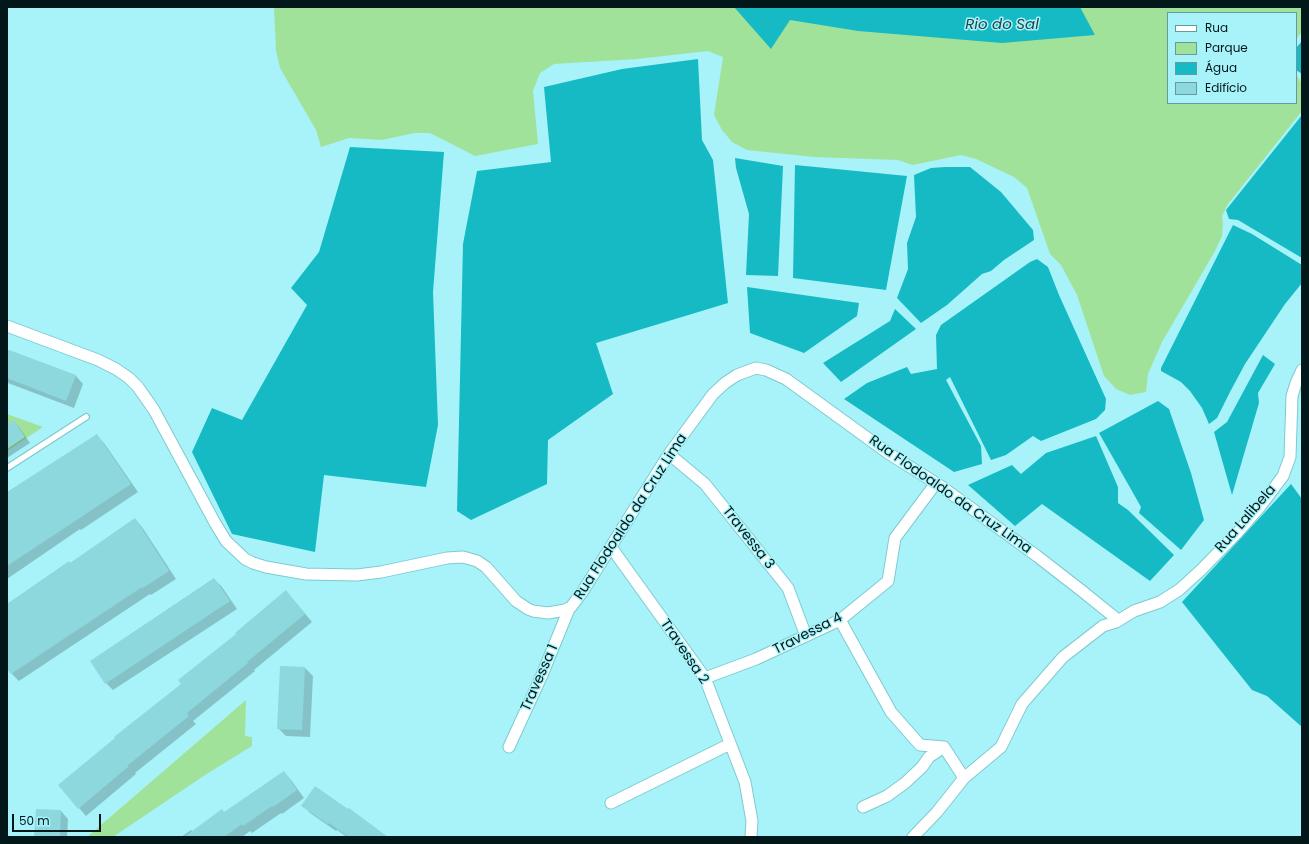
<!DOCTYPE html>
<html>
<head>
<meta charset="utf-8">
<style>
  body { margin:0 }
  #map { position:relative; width:1309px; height:844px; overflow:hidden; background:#a7f3f9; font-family:Poppins,sans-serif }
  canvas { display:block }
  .frame { position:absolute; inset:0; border:8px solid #011719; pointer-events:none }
  .legend { position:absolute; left:1167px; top:12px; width:130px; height:92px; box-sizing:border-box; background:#a7f3f9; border:1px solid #659b9f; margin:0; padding:5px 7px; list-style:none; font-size:12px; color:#011719 }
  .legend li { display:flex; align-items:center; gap:8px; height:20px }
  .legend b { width:20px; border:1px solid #659b9f }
  .scale { position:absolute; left:12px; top:814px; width:89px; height:18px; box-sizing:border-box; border:2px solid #011719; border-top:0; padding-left:5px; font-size:12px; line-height:14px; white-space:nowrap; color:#011719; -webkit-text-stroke:3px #a7f3f9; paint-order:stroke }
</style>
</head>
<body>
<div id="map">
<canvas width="1309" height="844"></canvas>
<div class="frame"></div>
<ul class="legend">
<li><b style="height:5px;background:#fff"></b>Rua</li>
<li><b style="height:11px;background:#a1e29a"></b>Parque</li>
<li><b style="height:11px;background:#16bac4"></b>Água</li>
<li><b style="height:11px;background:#8cd8dd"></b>Edifício</li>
</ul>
<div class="scale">50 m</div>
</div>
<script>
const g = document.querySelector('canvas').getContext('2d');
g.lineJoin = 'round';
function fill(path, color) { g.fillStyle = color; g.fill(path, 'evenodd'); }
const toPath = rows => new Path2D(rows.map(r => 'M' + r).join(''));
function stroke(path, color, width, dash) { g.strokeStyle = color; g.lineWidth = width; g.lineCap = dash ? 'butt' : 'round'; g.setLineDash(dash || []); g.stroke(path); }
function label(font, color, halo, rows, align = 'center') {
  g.font = font + ' Poppins,sans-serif'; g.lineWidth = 3; g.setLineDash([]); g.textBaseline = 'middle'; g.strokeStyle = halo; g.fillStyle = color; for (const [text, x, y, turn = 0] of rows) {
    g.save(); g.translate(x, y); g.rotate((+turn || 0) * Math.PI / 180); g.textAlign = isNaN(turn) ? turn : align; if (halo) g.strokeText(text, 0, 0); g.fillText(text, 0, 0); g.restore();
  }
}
const green = toPath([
  [274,7,1302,7,1302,32,1296,39,1296,13,1168,13,1168,103,1296,103,1296,76,1298,77,1302,84,1302,111,1228,204,1222,216,1223,224,1222,236,1215,251,1162,342,1148,374,1146,392,1130,395,1116,389,1104,376,1077,295,1061,265,1050,254,1027,188,1014,177,976,159,961,155,913,165,898,160,814,157,747,150,732,142,722,130,714,115,723,57,708,51,637,59,554,64,540,73,533,91,538,144,475,156,430,133,414,133,382,140,349,138,321,147,316,130,280,68,276,51],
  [7,414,43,427,7,451],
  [246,700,245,736,252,737,252,746,205,775,113,837,87,837]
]);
const water = toPath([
  [734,7,1080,7,1095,35,1002,43,858,31,790,20,771,49],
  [1302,41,1302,74,1296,70,1296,48],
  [698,59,702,140,713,160,728,303,596,343,613,394,548,440,547,484,471,520,457,511,463,244,477,171,551,162,544,87,622,69],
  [1302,115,1302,258,1238,220,1229,219,1226,210],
  [350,147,444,152,433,292,438,425,426,487,324,475,315,552,232,534,192,452,212,408,242,420,307,305,291,288,319,252],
  [735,158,783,166,778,276,746,275,749,214,736,168],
  [795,165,907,176,886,290,793,278],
  [945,167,970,167,1001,192,1033,230,1034,240,1004,260,991,271,982,274,947,305,921,323,897,298,908,269,907,243,916,217,914,175,931,168],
  [1233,225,1252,234,1302,265,1302,283,1285,304,1245,364,1230,392,1217,418,1209,424,1202,408,1190,391,1181,382,1161,371,1161,368],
  [1037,259,1048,267,1059,295,1106,399,1105,410,1096,419,1041,441,1033,436,1006,455,991,460,950,377,946,380,981,446,982,464,954,472,844,399,867,383,907,367,911,374,937,369,936,335,941,325,1030,262],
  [747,287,859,303,857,316,804,353,750,333],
  [895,309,916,329,841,382,823,363,890,321],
  [1263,355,1275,364,1258,393,1259,403,1232,495,1214,432,1227,422],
  [1158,401,1169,409,1191,473,1204,520,1181,550,1139,513,1141,507,1099,433],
  [1096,436,1118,487,1118,503,1128,510,1174,555,1150,581,1042,504,1015,526,968,485,1012,465,1021,474,1046,453],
  [1291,484,1302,499,1302,727,1267,696,1252,690,1182,602]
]);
const shadow = toPath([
  [7,350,76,376,83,384,74,408,8,383,7,381],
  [14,422,19,427,30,443,7,458,7,426],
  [97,436,104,443,138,492,81,530,80,529,7,579,7,494],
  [135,519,142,527,176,579,151,595,150,594,19,681,12,674,7,667,7,604,70,564],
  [214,579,222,587,237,609,113,690,106,683],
  [293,599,312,622,254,670,255,671,193,721,196,724,135,773,136,774,86,816,79,808],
  [281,667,305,668,313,676,310,737,286,736,278,728],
  [284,772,291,780,304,798,282,814,281,813,252,833,250,831,242,837,181,837,191,830,193,832,224,813],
  [303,805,387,837,347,837,337,830,336,831,310,813],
  [61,811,68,819,67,837,36,837]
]);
const building = toPath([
  [9,350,76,375,66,401,7,378,7,356],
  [14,420,25,437,7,449,7,425],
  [97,434,131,484,7,566,7,492],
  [135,518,169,571,143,588,142,587,11,674,7,669,7,604,69,561,70,563],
  [214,578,230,601,105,684,90,661],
  [286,590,305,614,247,662,248,663,187,713,189,716,128,765,129,766,78,809,58,785,115,738,114,737,181,684,178,680,236,634,235,633],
  [280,666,305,667,302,730,277,729],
  [284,771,297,790,273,807,272,806,243,826,242,824,224,837,184,837,222,809,224,812],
  [315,786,348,809,349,808,388,837,349,837,329,823,328,824,301,806],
  [36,809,61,810,60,837,34,837]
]);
const service = toPath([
  [7,468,86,417]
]);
const minor = toPath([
  [7,326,98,360,116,369,129,378,138,387,154,410,215,523,226,541,245,559,253,563,266,567,306,574,357,575,381,572,447,558,463,557,477,561,486,567,516,601,528,609,533,611,548,613,565,610,571,607,583,591,669,454,713,394,725,383,737,375,756,368,766,370,786,379,888,453,942,487,1037,556,1082,591,1118,620],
  [669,454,705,484,788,588,806,636],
  [611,547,705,678,745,782,752,821,751,837],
  [840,620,891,712,920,745,944,747,964,778],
  [705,678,756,659,840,620,888,581,895,538,936,483],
  [509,747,542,675,569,609],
  [611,803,730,744],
  [863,807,887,796,905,783,922,767,929,757,944,747],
  [913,837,937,812,964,778,1001,747,1022,704,1063,657,1103,626,1116,622,1134,611,1160,602,1179,590,1201,570,1238,532,1259,508,1283,476,1290,457,1292,396,1296,383,1302,370]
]);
const streetNames = [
  ["Rua Flodoaldo da Cruz Lima",950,495,35],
  ["Rua Flodoaldo da Cruz Lima",631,517,-57],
  ["Rua Lalibela",1246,519,-49],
  ["Travessa 3",748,538,52],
  ["Travessa 4",808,634,-27],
  ["Travessa 2",684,652,56],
  ["Travessa 1",540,678,-66]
];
const waterNames = [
  ["Rio do Sal",1002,25]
];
fill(green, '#a1e29a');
fill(water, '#16bac4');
fill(shadow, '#0003');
fill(building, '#8cd8dd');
stroke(service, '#7ecacf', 8);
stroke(minor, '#7ecacf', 13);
stroke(service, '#fff', 5.5);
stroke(minor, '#fff', 11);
label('14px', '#011719', '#a7f3f9', streetNames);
label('italic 15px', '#264446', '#a7f3f9', waterNames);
</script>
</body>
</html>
